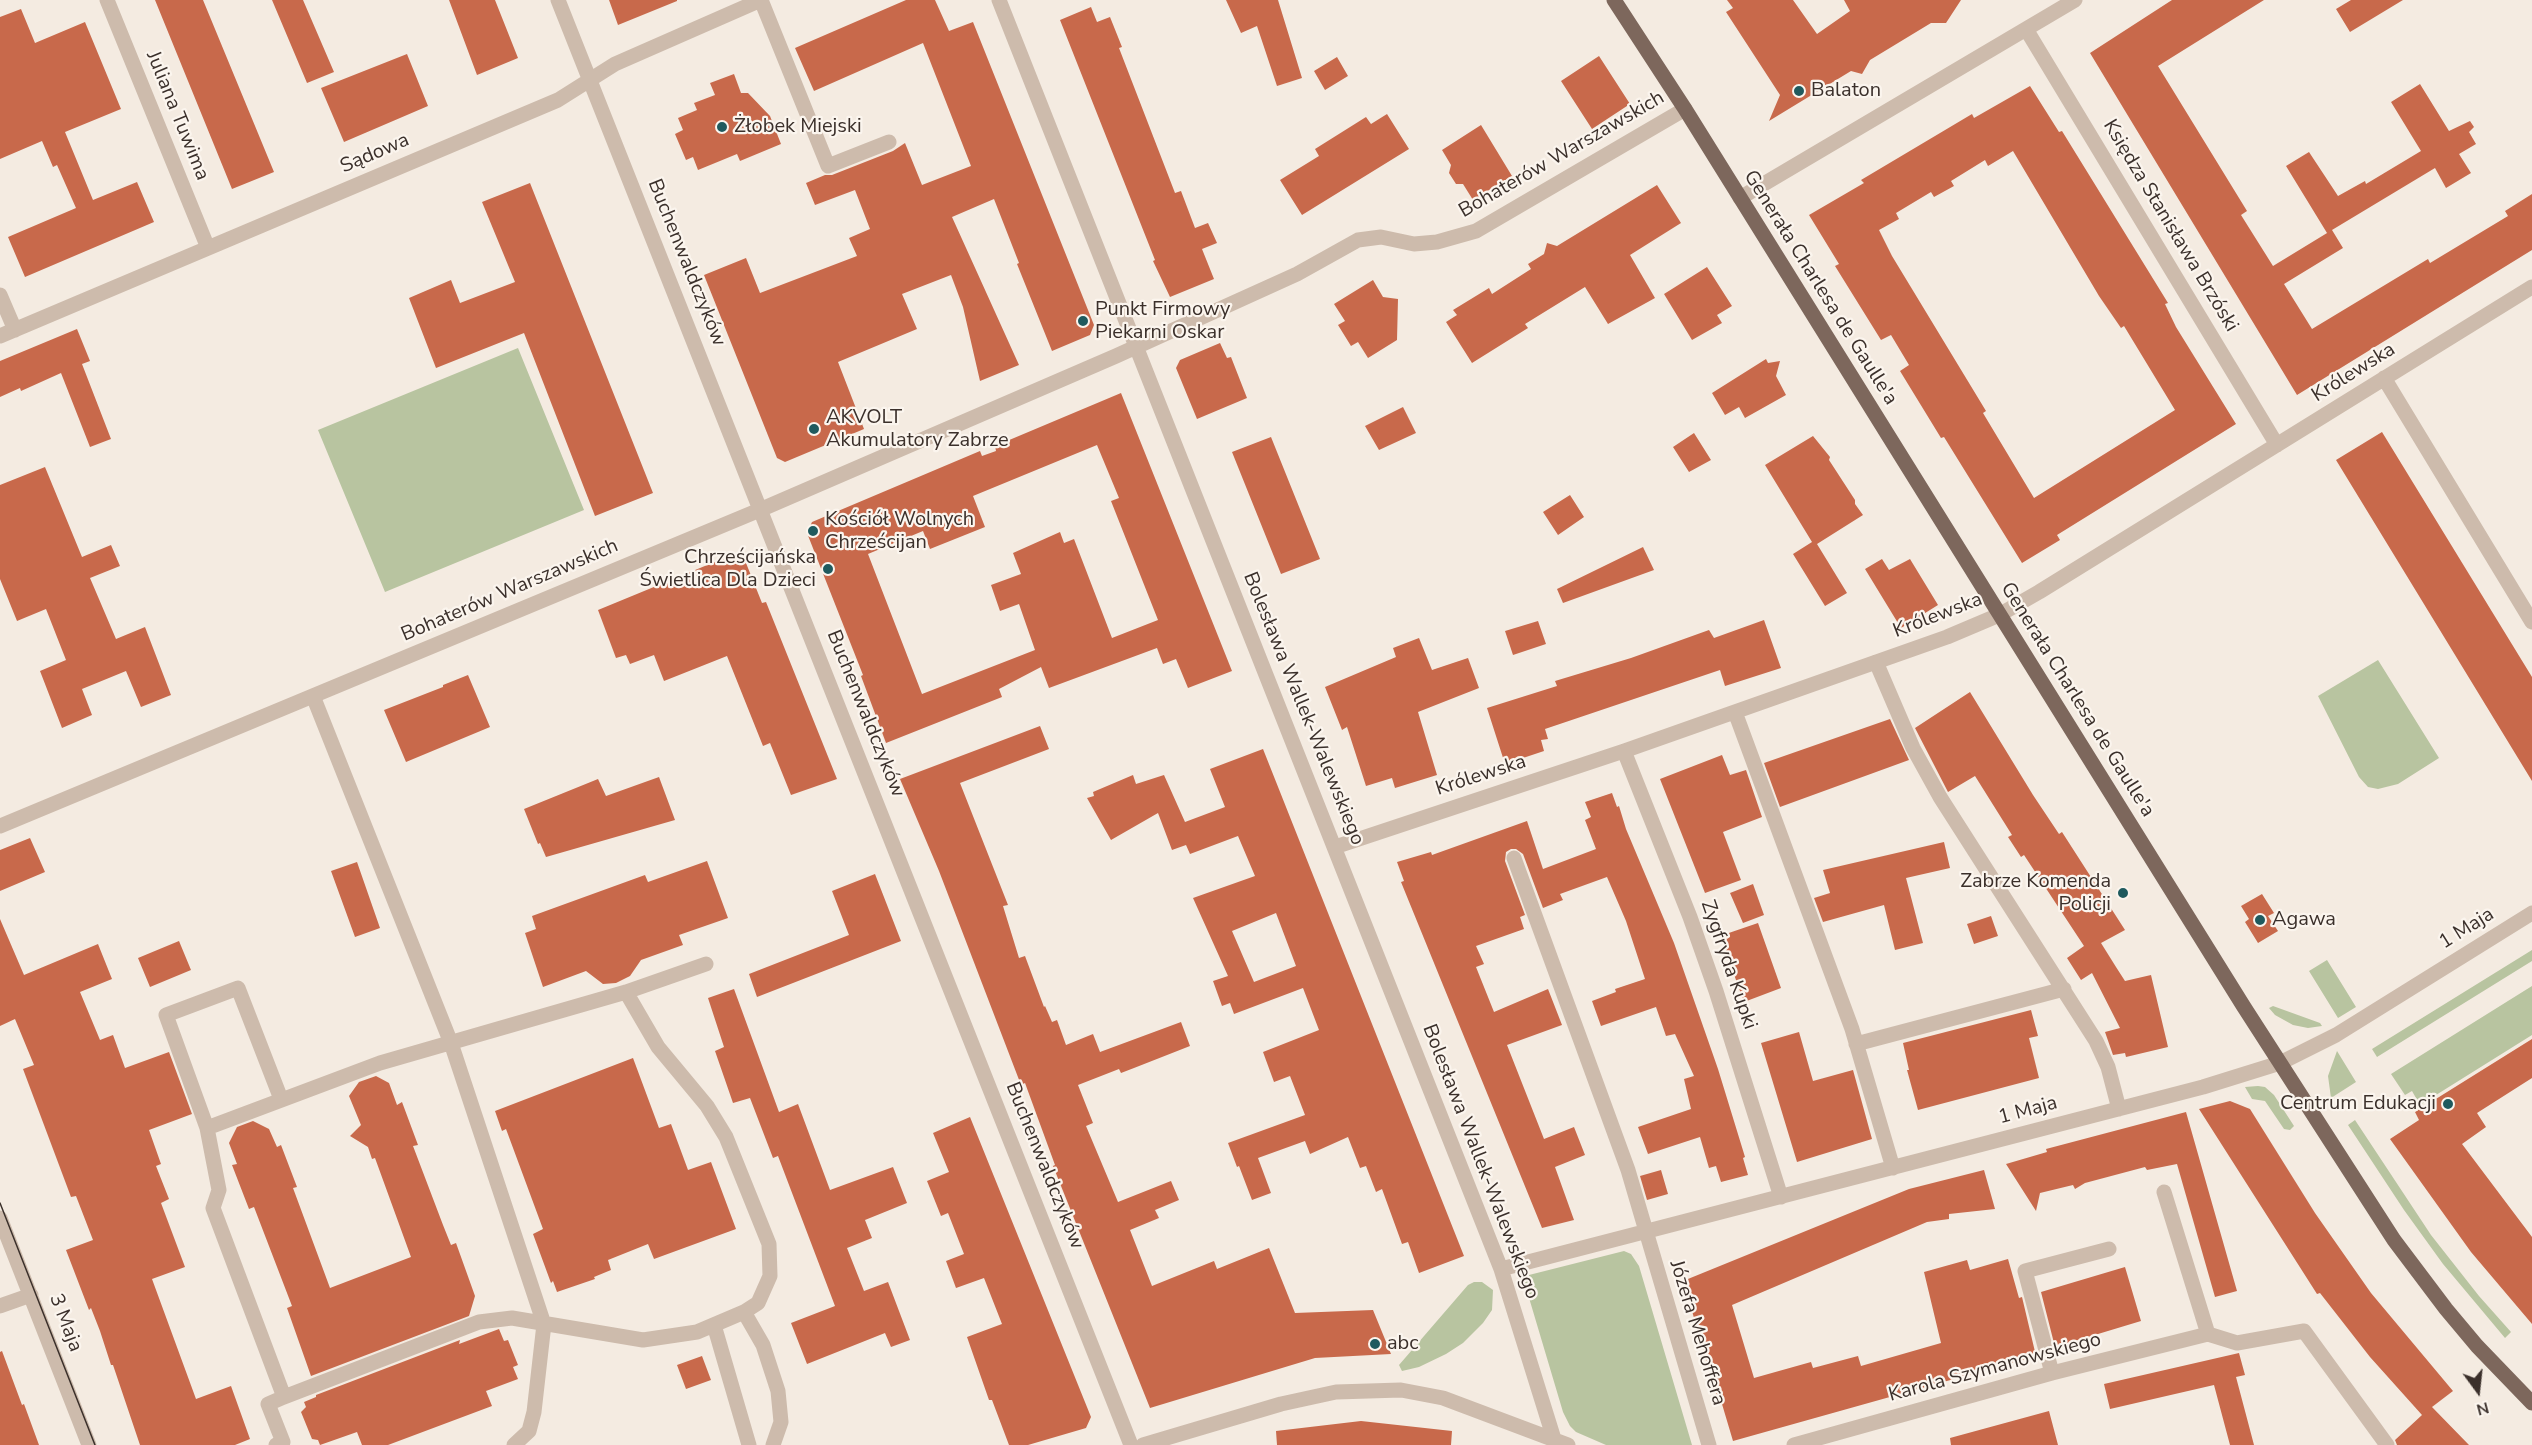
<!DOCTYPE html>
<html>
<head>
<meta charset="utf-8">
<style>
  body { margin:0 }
  #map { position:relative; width:2532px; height:1445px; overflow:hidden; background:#f4ebe1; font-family:"Nunito Sans",sans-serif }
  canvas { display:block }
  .north { position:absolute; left:2448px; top:1361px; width:60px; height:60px; -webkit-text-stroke:4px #fbf5ee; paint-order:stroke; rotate:165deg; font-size:16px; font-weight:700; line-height:24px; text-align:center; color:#3b302b }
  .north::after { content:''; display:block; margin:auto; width:21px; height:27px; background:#3b302b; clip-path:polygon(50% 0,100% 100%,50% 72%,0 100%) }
</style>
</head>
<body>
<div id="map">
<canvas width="2532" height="1445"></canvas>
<div class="north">N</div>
</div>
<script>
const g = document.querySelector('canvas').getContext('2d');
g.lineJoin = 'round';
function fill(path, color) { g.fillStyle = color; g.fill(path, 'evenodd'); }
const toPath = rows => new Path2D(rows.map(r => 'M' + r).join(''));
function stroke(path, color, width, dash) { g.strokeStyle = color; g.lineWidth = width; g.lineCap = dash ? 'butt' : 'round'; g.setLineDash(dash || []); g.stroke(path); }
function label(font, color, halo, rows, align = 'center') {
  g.font = font + ' "Nunito Sans",sans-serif'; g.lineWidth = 4.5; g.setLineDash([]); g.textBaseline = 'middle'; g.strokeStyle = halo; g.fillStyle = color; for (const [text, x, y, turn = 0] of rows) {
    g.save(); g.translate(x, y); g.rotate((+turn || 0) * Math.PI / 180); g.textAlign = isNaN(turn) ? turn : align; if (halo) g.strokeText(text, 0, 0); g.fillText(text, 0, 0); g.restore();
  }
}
const green = toPath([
  [518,348,584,510,385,592,318,430],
  [2378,660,2439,758,2398,784,2378,789,2368,787,2359,777,2318,696],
  [2532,950,2532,961,2377,1057,2372,1049],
  [2327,960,2356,1007,2338,1018,2309,971],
  [2532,986,2532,1035,2420,1105,2412,1091,2405,1095,2391,1074],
  [2273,1006,2320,1023,2322,1026,2308,1028,2293,1025,2275,1015,2269,1008],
  [2337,1051,2356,1082,2331,1098,2328,1076],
  [2258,1086,2265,1087,2274,1095,2294,1126,2290,1130,2284,1129,2265,1101,2252,1099,2245,1087],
  [2355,1120,2431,1235,2479,1296,2511,1332,2505,1338,2443,1264,2404,1210,2348,1125],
  [1624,1251,1631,1254,1639,1266,1692,1445,1606,1445,1576,1432,1570,1426,1563,1412,1524,1281,1529,1275],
  [1474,1282,1482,1282,1493,1290,1492,1310,1483,1323,1463,1343,1446,1354,1419,1367,1402,1371,1399,1365,1468,1285]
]);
const building = toPath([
  [155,0,203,0,274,172,232,189],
  [272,0,303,0,334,72,307,83],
  [449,0,495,0,518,58,477,75],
  [609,0,677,0,677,1,618,25],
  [906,0,935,0,949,31,973,22,1094,325,1090,335,1052,351,1017,264,1019,263,994,199,952,217,1019,365,980,381,963,307,951,275,902,294,917,329,838,362,864,429,785,462,777,458,704,275,746,258,760,293,857,256,849,238,870,229,855,190,815,205,806,183,825,175,832,175,893,151,905,143,922,185,971,166,923,43,814,91,795,48],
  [1226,0,1278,0,1302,78,1277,86,1257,26,1241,33],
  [1727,0,1793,0,1817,34,1850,11,1844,0,1961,0,1946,23,1931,23,1870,60,1862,74,1851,71,1769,121,1780,95,1726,12,1733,8],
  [2172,0,2264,0,2158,66,2247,211,2241,215,2273,266,2332,230,2343,248,2284,284,2312,329,2428,259,2430,263,2508,216,2505,211,2532,194,2532,250,2297,395,2090,53],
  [2351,0,2403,0,2350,32,2336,9],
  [1091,7,1097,22,1110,17,1122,47,1119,48,1175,193,1181,191,1195,228,1208,223,1217,243,1202,249,1214,279,1170,297,1153,261,1155,260,1060,20],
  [21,9,35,43,85,22,121,109,65,132,93,200,137,182,154,222,25,277,8,237,76,208,57,165,53,167,42,141,0,159,0,17],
  [407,54,428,106,344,142,321,88],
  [1599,56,1630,104,1592,129,1561,81],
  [1337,57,1348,76,1325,90,1314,71],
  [734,74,741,93,748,93,770,116,781,144,740,161,737,154,698,170,693,157,686,160,675,134,683,130,678,118,697,110,694,103,715,95,710,83],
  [2420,84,2449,131,2470,121,2474,127,2469,132,2476,144,2459,154,2471,173,2446,188,2435,168,2327,233,2286,166,2309,152,2338,196,2365,181,2366,184,2421,151,2391,102],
  [2030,86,2059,132,2062,131,2168,303,2165,304,2176,327,2236,424,2057,535,2060,540,2022,563,1944,437,1941,438,1900,371,1909,365,1891,335,1881,340,1835,266,1839,264,1809,215,1864,183,1861,180,1972,114,1974,118],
  [2013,151,2099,296,2121,328,2124,326,2175,410,2034,498,1983,413,1986,411,1892,256,1879,230,1899,219,1896,213,1931,192,1934,197,1954,186,1951,181,1985,160,1988,166],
  [1387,114,1409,149,1302,215,1280,180,1319,156,1315,149,1366,117,1371,124],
  [1481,125,1512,176,1473,200,1463,184,1456,184,1449,173,1451,165,1442,150],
  [530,183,653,493,595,516,524,333,436,368,409,298,451,280,460,303,515,282,482,202],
  [1657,185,1681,223,1630,255,1655,298,1608,324,1585,287,1525,324,1528,328,1472,363,1446,322,1457,315,1453,310,1489,288,1492,294,1531,269,1528,264,1544,254,1547,243,1557,246],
  [1707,267,1732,306,1717,315,1722,323,1692,340,1664,294],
  [1373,280,1383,297,1398,299,1397,340,1368,358,1358,342,1351,346,1338,325,1345,321,1334,304],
  [77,329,90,361,82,364,111,439,90,447,61,373,21,391,20,388,0,397,0,361],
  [1220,343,1227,358,1231,357,1247,398,1197,419,1176,368,1180,360],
  [1766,359,1768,363,1780,361,1776,376,1786,395,1745,418,1739,407,1725,415,1712,393],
  [1121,393,1232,671,1188,688,1176,659,1163,664,1157,648,1049,688,1041,667,999,689,1002,697,886,743,861,676,863,675,807,533,812,522,980,451,982,456,996,451,995,446],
  [1097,445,1119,498,1111,501,1158,620,1112,638,1074,539,1064,543,1060,532,1013,553,1021,574,991,585,1000,611,1019,604,1035,650,922,694,868,554,923,531,930,549,985,527,973,496],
  [1403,407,1416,433,1379,450,1365,426],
  [2382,432,2532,677,2532,781,2336,460],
  [1694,433,1711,460,1689,472,1673,447],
  [1813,436,1830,457,1829,460,1855,500,1855,504,1863,515,1817,544,1847,593,1825,606,1793,554,1812,542,1765,465],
  [1271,437,1320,559,1281,574,1232,452],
  [45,467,82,557,111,545,120,566,90,578,116,639,145,627,171,695,141,707,126,671,82,689,92,715,62,728,40,671,66,660,46,609,17,621,0,579,0,485],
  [1570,495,1584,517,1558,535,1543,512],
  [1643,547,1654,570,1563,603,1557,589],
  [734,554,744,558,762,603,766,602,837,779,791,795,770,743,763,746,727,656,664,681,654,655,630,664,626,655,616,658,598,610],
  [1882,559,1889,570,1910,559,1938,605,1901,628,1865,569],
  [1764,620,1781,668,1725,686,1720,670,1545,729,1548,739,1541,740,1544,751,1505,764,1487,708,1557,686,1555,681,1631,658,1709,630,1714,638],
  [1538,621,1546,644,1513,655,1505,631],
  [1419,638,1432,670,1468,658,1479,688,1418,712,1437,775,1395,788,1392,778,1366,786,1347,727,1342,730,1325,687,1396,657,1393,648],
  [468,675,490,727,406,762,384,710,443,687,443,685],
  [1970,692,2033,795,2059,834,2062,832,2125,930,2101,943,2116,967,2125,981,2151,975,2168,1047,2126,1057,2125,1053,2113,1055,2105,1032,2120,1028,2092,973,2081,980,2067,958,2084,946,2024,855,2021,857,2008,837,2012,835,1975,776,1948,792,1915,728],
  [1890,719,1909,760,1780,807,1764,763],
  [1040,726,1049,749,960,783,1008,905,1003,906,1019,958,1025,956,1044,1007,1045,1006,1052,1022,1057,1020,1066,1045,1093,1034,1100,1052,1181,1022,1190,1046,1134,1068,1121,1073,1119,1069,1078,1085,1093,1123,1086,1126,1118,1202,1171,1181,1179,1200,1155,1210,1159,1218,1130,1230,1152,1286,1214,1261,1217,1269,1269,1248,1295,1313,1373,1310,1391,1354,1315,1358,1150,1408,1053,1166,1055,1165,1025,1083,1021,1085,939,871,900,779],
  [1263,749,1464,1256,1419,1273,1408,1242,1402,1244,1382,1189,1376,1192,1366,1166,1360,1168,1348,1137,1310,1154,1305,1141,1258,1158,1271,1193,1252,1200,1239,1166,1237,1167,1228,1143,1305,1115,1290,1076,1274,1082,1263,1052,1319,1030,1303,988,1234,1014,1230,1003,1222,1006,1213,981,1228,976,1193,898,1255,876,1238,836,1190,854,1186,845,1172,850,1158,813,1111,840,1087,798,1094,796,1093,792,1133,775,1136,784,1164,775,1185,822,1225,807,1210,769],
  [1276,913,1296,966,1254,982,1232,931],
  [1722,755,1730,775,1746,770,1762,817,1723,832,1741,880,1705,893,1660,779],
  [659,777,675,820,546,857,540,843,538,844,524,809,598,779,606,796],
  [1612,793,1617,807,1619,806,1626,829,1674,943,1718,1069,1745,1157,1743,1158,1748,1175,1721,1182,1716,1166,1709,1168,1700,1137,1648,1154,1638,1127,1691,1109,1684,1079,1694,1076,1675,1034,1666,1036,1656,1007,1601,1026,1592,1001,1616,992,1615,989,1645,979,1626,921,1607,877,1560,894,1563,900,1543,908,1523,854,1516,849,1511,849,1506,852,1505,861,1525,915,1520,917,1524,929,1476,946,1484,964,1476,967,1494,1012,1548,989,1562,1025,1507,1045,1544,1139,1574,1127,1585,1155,1555,1167,1574,1220,1542,1228,1401,882,1404,881,1397,862,1431,852,1432,855,1527,821,1543,869,1596,849,1585,820,1591,817,1585,802],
  [30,838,45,872,0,891,0,850],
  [1944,842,1950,868,1906,878,1923,943,1895,950,1884,905,1823,922,1814,898,1830,893,1823,870],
  [707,861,728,918,679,935,683,945,641,960,630,976,616,983,603,984,586,971,543,987,525,933,536,929,532,916,645,875,648,882],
  [357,862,380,928,355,937,331,871],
  [875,874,901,941,757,997,749,974,849,935,832,891],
  [1753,884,1764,915,1743,923,1730,893],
  [2262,894,2274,913,2268,916,2278,931,2258,943,2245,922,2249,919,2241,906],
  [1991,916,1998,936,1974,944,1967,924],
  [0,919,24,975,98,944,112,979,80,992,100,1040,113,1035,125,1068,169,1052,192,1114,149,1130,161,1164,156,1166,169,1199,161,1203,185,1267,152,1279,196,1399,231,1386,250,1439,235,1445,140,1445,113,1365,111,1365,100,1331,91,1308,89,1310,66,1250,93,1240,76,1196,71,1197,23,1069,34,1065,15,1019,0,1026],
  [1758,923,1781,988,1744,1002,1720,936],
  [179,941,191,970,150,987,138,958],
  [734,989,779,1112,798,1104,830,1190,893,1167,907,1203,865,1220,872,1238,847,1248,864,1291,888,1282,910,1340,891,1347,885,1333,807,1364,791,1323,835,1306,778,1156,773,1158,750,1098,733,1103,715,1051,724,1047,708,998],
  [2031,1010,2038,1036,2029,1038,2039,1078,1918,1110,1907,1070,1909,1070,1903,1043],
  [1799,1032,1813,1081,1853,1070,1872,1139,1797,1162,1761,1043],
  [2532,1039,2532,1078,2477,1113,2486,1127,2462,1144,2532,1237,2532,1324,2471,1252,2390,1139,2419,1120,2415,1112],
  [633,1058,659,1128,671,1124,688,1170,711,1162,736,1229,654,1259,648,1244,608,1260,611,1270,594,1277,595,1279,557,1292,553,1281,551,1283,533,1234,543,1229,506,1129,502,1131,495,1111],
  [376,1076,389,1083,397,1105,402,1102,418,1145,413,1146,443,1225,451,1245,456,1243,475,1296,469,1316,311,1376,287,1308,292,1306,254,1207,249,1209,232,1165,237,1164,229,1143,237,1127,253,1121,269,1129,277,1147,281,1145,297,1187,293,1188,330,1288,411,1257,375,1158,372,1159,368,1147,350,1136,361,1125,349,1096,359,1082],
  [2230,1101,2250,1109,2315,1213,2371,1293,2453,1391,2432,1407,2469,1445,2397,1445,2395,1440,2422,1415,2370,1357,2320,1293,2317,1294,2199,1109],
  [2186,1112,2237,1291,2215,1297,2177,1164,2147,1170,2145,1167,2085,1183,2075,1189,2073,1185,2040,1193,2036,1211,2006,1164,2047,1152,2046,1149],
  [970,1117,1091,1417,1086,1428,1028,1445,1009,1445,992,1400,989,1400,967,1337,1002,1324,984,1278,956,1288,946,1261,964,1254,948,1213,941,1216,927,1181,949,1172,933,1133],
  [1661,1170,1668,1194,1647,1200,1640,1176],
  [1984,1170,1995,1209,1949,1214,1949,1219,1927,1222,1732,1305,1754,1378,1811,1362,1813,1368,1858,1356,1861,1366,1941,1343,1924,1272,1967,1260,1970,1270,2008,1259,2019,1298,2022,1297,2036,1356,1733,1441,1719,1394,1717,1395,1683,1281,1909,1189],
  [2125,1267,2141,1321,2055,1347,2041,1292],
  [499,1329,504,1341,508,1340,518,1365,513,1367,518,1379,486,1391,492,1406,388,1445,362,1445,357,1432,320,1445,318,1440,312,1439,301,1412,306,1407,304,1402,316,1397,316,1395,460,1340,459,1344],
  [2,1351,22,1405,24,1404,39,1445,0,1445,0,1352],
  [2239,1353,2245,1375,2236,1377,2254,1445,2230,1445,2214,1385,2110,1409,2104,1384],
  [702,1356,711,1380,686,1389,677,1365],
  [2049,1411,2058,1445,1951,1445,1950,1438],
  [1361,1421,1452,1431,1451,1445,1277,1445,1276,1431]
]);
const minor = toPath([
  [107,0,208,248],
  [558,0,1131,1445],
  [999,0,1501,1269,1554,1439],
  [2026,29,2277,445],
  [1740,198,2075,0],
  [0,295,15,330],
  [0,336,558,100,615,64,761,0,828,166,889,142],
  [2384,378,2532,622],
  [1876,662,1913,748,1940,797,2096,1041,2108,1067,2119,1109],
  [313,696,451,1043,544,1324,534,1412,529,1431,514,1445],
  [1735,712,1852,1029,1893,1168],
  [1624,751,1690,917,1716,991,1781,1197],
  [0,826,762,509,1116,356,1297,274,1358,240,1381,237,1414,244,1437,242,1476,231,1685,109],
  [1335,847,1624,751,1947,637,1999,615,2039,592,2532,287],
  [1514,858,1628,1170,1709,1445],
  [1856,1044,2064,989],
  [207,1128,166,1015,238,988,281,1099],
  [2164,1192,2208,1334],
  [0,1218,89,1445],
  [1501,1269,2203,1087,2280,1063,2336,1035,2532,913],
  [0,1306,31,1295],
  [744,1312,763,1345,778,1391,781,1422,773,1445],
  [714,1325,749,1445],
  [2208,1334,2237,1343,2304,1331,2387,1445],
  [2052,1373,2025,1271,2109,1249],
  [284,1397,479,1322,512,1318,643,1340,697,1332,744,1312,758,1303,770,1276,769,1244,726,1137,707,1106,658,1047,626,992],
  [276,1445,283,1442,268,1404,284,1397,213,1208,219,1190,207,1128,380,1063,626,992,706,964],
  [1143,1445,1281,1404,1336,1392,1401,1390,1443,1398,1568,1445],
  [1794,1445,2052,1373,2208,1334]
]);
const major = toPath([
  [1614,0,1685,109,2244,1007,2394,1240,2446,1309,2477,1346,2532,1403]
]);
const tram = toPath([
  [0,1203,95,1445]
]);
const markers = [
  [1799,91,6,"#1f5a5e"],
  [722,127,6,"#1f5a5e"],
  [1083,321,6,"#1f5a5e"],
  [814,429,6,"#1f5a5e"],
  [813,531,6,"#1f5a5e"],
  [828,569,6,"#1f5a5e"],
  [2123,893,6,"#1f5a5e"],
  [2260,920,6,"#1f5a5e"],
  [2448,1104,6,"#1f5a5e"],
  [1375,1344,6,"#1f5a5e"]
];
const poiNames = [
  ["Balaton",1811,91],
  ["Żłobek Miejski",734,127],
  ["Punkt Firmowy",1095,310],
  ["Piekarni Oskar",1095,333],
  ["AKVOLT",826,418],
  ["Akumulatory Zabrze",826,441],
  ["Kościół Wolnych",825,520],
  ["Chrześcijan",825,543],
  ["Chrześcijańska",816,558,"right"],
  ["Świetlica Dla Dzieci",816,581,"right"],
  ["Zabrze Komenda",2111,882,"right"],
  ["Policji",2111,905,"right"],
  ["Agawa",2272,920],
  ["Centrum Edukacji",2436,1104,"right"],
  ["abc",1387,1344]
];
const streetNames = [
  ["Juliana Tuwima",177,116,68],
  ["Sądowa",375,154,-23],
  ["Bohaterów Warszawskich",1562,155,-30],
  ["Księdza Stanisława Brzóski",2170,226,59],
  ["Buchenwaldczyków",686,263,68],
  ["Generała Charlesa de Gaulle'a",1820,288,58],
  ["Królewska",2354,373,-32],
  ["Bohaterów Warszawskich",510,591,-23],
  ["Królewska",1938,616,-21],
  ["Generała Charlesa de Gaulle'a",2077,700,58],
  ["Bolesława Wallek-Walewskiego",1303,709,68],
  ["Buchenwaldczyków",865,714,68],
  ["Królewska",1481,776,-18],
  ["1 Maja",2467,929,-32],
  ["Zygfryda Kupki",1728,965,71],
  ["1 Maja",2028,1111,-15],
  ["Bolesława Wallek-Walewskiego",1480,1162,69],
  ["Buchenwaldczyków",1044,1166,68],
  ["3 Maja",65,1323,69],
  ["Józefa Mehoffera",1697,1333,73],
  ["Karola Szymanowskiego",1995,1368,-15]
];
fill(green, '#b8c4a0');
fill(building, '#c8694b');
stroke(minor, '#cdbbac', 15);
stroke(major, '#7d675c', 15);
stroke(tram, '#3b302b', 1.5);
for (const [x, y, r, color] of markers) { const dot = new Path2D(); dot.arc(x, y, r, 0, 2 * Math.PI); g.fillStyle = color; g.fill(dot); stroke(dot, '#fbf5ee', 2); }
label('20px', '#3b302b', '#fbf5ee', poiNames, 'left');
label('20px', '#3b302b', '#fbf5ee', streetNames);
</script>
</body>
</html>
